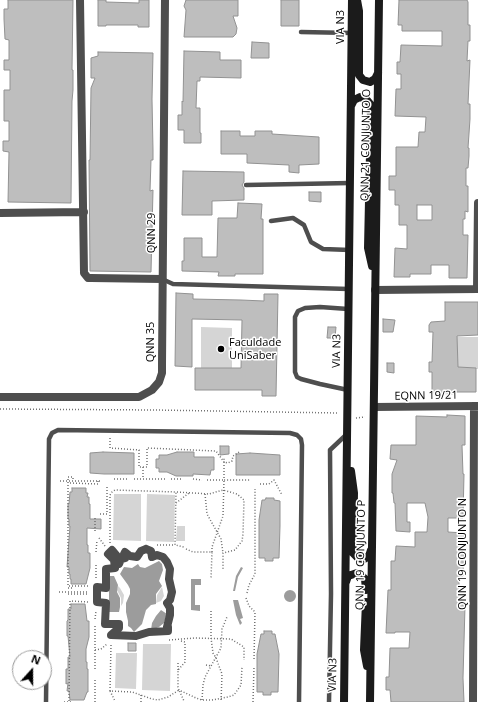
<!DOCTYPE html>
<html>
<head>
<meta charset="utf-8">
<style>
  body { margin:0 }
  #map { position:relative; width:478px; height:702px; overflow:hidden; background:#fff; font-family:"Open Sans",sans-serif }
  canvas { display:block }
  .north { position:absolute; left:12px; top:650px; width:40px; height:40px; box-sizing:border-box; background:#fff; border:1px solid #999; border-radius:50%; rotate:21deg; font-size:11px; font-weight:700; line-height:16px; text-align:center; color:#000 }
  .north::after { content:''; display:block; margin:auto; width:14px; height:18px; background:#000; clip-path:polygon(50% 0,100% 100%,50% 72%,0 100%) }
</style>
</head>
<body>
<div id="map">
<canvas width="478" height="702"></canvas>
<div class="north">N</div>
</div>
<script>
const g = document.querySelector('canvas').getContext('2d');
g.lineJoin = 'round';
function fill(path, color) { g.fillStyle = color; g.fill(path, 'evenodd'); }
const toPath = rows => new Path2D(rows.map(r => 'M' + r).join(''));
function stroke(path, color, width, dash) { g.strokeStyle = color; g.lineWidth = width; g.lineCap = dash ? 'butt' : 'round'; g.setLineDash(dash || []); g.stroke(path); }
function label(font, color, halo, rows, align = 'center') {
  g.font = font + ' "Open Sans",sans-serif'; g.lineWidth = 3; g.setLineDash([]); g.textBaseline = 'middle'; g.strokeStyle = halo; g.fillStyle = color; for (const [text, x, y, turn = 0] of rows) {
    g.save(); g.translate(x, y); g.rotate((+turn || 0) * Math.PI / 180); g.textAlign = isNaN(turn) ? turn : align; if (halo) g.strokeText(text, 0, 0); g.fillText(text, 0, 0); g.restore();
  }
}
const green = toPath([
  [201,327,232,328,232,370,201,370],
  [457,337,478,337,478,369,456,369],
  [114,494,141,494,141,541,113,540],
  [147,494,175,495,174,542,146,541],
  [177,526,185,526,185,541,176,541],
  [118,586,120,588,124,595,123,603,121,606,121,598,117,590],
  [162,587,164,596,161,601,156,603,157,595],
  [143,644,171,644,170,691,142,690],
  [116,653,137,653,136,689,115,688]
]);
const water = toPath([
  [159,561,162,564,163,570,159,581,162,586,156,594,156,604,151,605,146,610,142,624,134,632,131,628,128,626,128,621,126,612,126,603,130,594,130,589,128,585,120,574,124,567,132,568,138,564,140,567,145,568],
  [241,567,243,568,238,577,235,591,233,591,236,576],
  [109,576,114,576,118,585,117,592,120,598,120,607,119,612,109,612],
  [191,579,201,579,201,585,195,585,195,605,200,605,200,611,191,610],
  '284 596a6 6 0 1 1 12 0a6 6 0 1 1-12 0Z',
  [233,600,238,600,243,618,240,619,242,623,240,625,236,615],
  [161,610,167,614,164,623,159,627,151,630,152,623,156,616]
]);
const building = toPath([
  [8,0,73,0,72,70,73,70,73,90,72,101,71,203,8,202,9,152,3,151,3,141,9,141,9,121,4,121,4,90,10,90,10,70,4,70,4,60,9,60,9,40,5,39,4,19,4,9,8,9,8,0],
  [98,0,106,0,106,2,139,3,139,0,149,0,149,27,138,27,138,25,106,25,106,26,98,26,98,0],
  [186,0,238,0,238,16,233,16,237,28,236,34,233,37,184,37,186,10,184,6,186,0],
  [281,0,299,0,299,26,281,26,281,0],
  [399,0,467,0,468,2,468,25,470,25,470,41,468,41,467,61,470,60,468,104,470,104,470,119,468,148,469,148,469,156,468,168,466,168,466,186,468,186,468,212,465,211,465,219,463,219,463,235,468,235,467,278,449,278,449,265,431,265,431,274,410,274,410,277,394,277,395,248,407,249,407,225,399,225,399,205,395,205,395,190,389,190,389,176,396,176,396,147,418,147,419,132,425,132,426,117,395,116,396,89,401,89,401,74,397,74,397,62,400,62,401,45,442,46,442,31,402,31,402,25,398,25,399,0],
  [417,205,432,205,432,220,417,220,417,205],
  [252,42,269,43,269,58,251,58,252,42],
  [184,51,220,52,220,60,241,60,241,78,200,77,200,81,197,81,196,108,200,108,200,133,201,133,201,143,184,143,184,130,178,130,178,115,182,115,182,101,183,102,184,51],
  [98,52,153,53,152,99,153,150,153,160,151,160,150,191,153,190,151,272,90,271,89,160,90,160,91,88,95,78,91,78,91,58,98,56,98,52],
  [221,131,240,131,240,136,255,136,255,131,272,131,272,134,319,137,319,164,299,165,299,173,289,172,289,165,247,163,247,154,221,154,221,131],
  [183,171,244,172,244,182,242,185,244,188,244,200,212,201,212,215,182,215,183,171],
  [309,192,321,192,321,202,309,201,309,192],
  [238,203,262,204,261,219,263,219,263,274,235,274,235,276,218,276,219,272,182,271,182,261,184,261,184,238,202,238,202,257,217,257,218,218,237,218,238,203],
  [176,293,193,294,193,299,241,300,264,301,264,294,278,294,276,396,262,396,262,390,195,390,195,368,241,368,242,320,192,319,192,367,175,366,176,293],
  [445,302,478,302,478,335,457,336,458,367,476,368,476,392,454,392,454,394,432,393,432,372,429,372,429,362,432,362,433,332,429,332,429,325,431,322,445,321,445,302],
  [383,319,395,320,393,332,383,332,383,319],
  [328,327,336,327,335,338,327,338,328,327],
  [387,363,394,363,394,373,387,372,387,363],
  [447,415,465,416,465,445,462,445,463,474,464,474,463,518,448,518,448,532,464,533,463,576,459,576,459,591,463,591,463,606,465,606,463,678,464,702,391,702,390,690,386,690,386,677,389,677,390,648,409,648,410,632,395,632,395,633,386,633,388,590,391,590,391,561,395,561,396,546,415,547,415,532,427,532,428,517,425,503,407,503,407,522,410,522,410,532,396,531,395,503,394,503,393,493,392,493,392,474,397,460,390,459,391,445,416,445,416,416,447,417,447,415],
  [220,446,229,446,229,454,220,455,220,446],
  [103,452,134,453,134,474,104,474,90,473,90,453,103,452],
  [177,452,194,452,194,457,214,457,214,470,211,470,210,475,193,474,193,476,176,476,167,472,159,472,159,468,156,468,156,459,159,459,159,455,167,455,177,452],
  [250,453,280,455,280,475,236,475,236,454,250,453],
  [72,488,86,488,86,493,88,493,87,497,89,497,89,504,90,504,90,519,101,519,101,529,87,528,87,545,88,545,88,553,90,553,90,568,86,584,71,584,71,579,70,579,70,574,69,574,69,567,67,567,70,526,69,526,69,519,68,519,68,504,69,504,70,492,72,492,72,488],
  [266,498,274,498,274,500,280,501,280,526,279,558,273,558,273,561,265,561,265,558,259,558,259,520,262,500,265,500,266,498],
  [71,604,85,604,87,621,89,621,89,637,86,649,86,662,87,662,87,669,88,669,88,692,87,692,84,700,70,700,69,691,67,691,68,683,66,684,66,669,68,669,68,657,70,657,68,636,67,636,67,621,68,620,68,609,71,609,71,604],
  [264,631,272,631,272,634,275,634,279,654,278,692,271,692,271,695,263,695,263,692,257,692,257,654,261,634,264,634,264,631],
  [128,643,136,643,136,651,128,651,128,643]
]);
const path = toPath([
  [0,409,155,410,338,413],
  [356,418,365,417],
  [110,438,110,448,139,450,139,467,147,467,147,448,216,451,224,462,224,458],
  [239,452,233,456,232,461,228,463,224,462,224,480,250,480],
  [143,467,143,479,166,479],
  [73,479,73,477,68,477,68,586,88,586],
  [114,479,128,479],
  [134,479,143,479],
  [171,479,182,479],
  [193,479,202,480],
  [207,480,224,480,223,516,212,547,212,552],
  [60,481,101,481],
  [70,483,98,484,98,481],
  [260,484,269,484,274,480,282,495],
  [177,492,209,494,223,490,237,494,244,500,243,534,242,541,235,550,223,553,223,569],
  [205,494,207,514,221,539,223,553],
  [176,503,189,493],
  [100,514,107,514,107,485],
  [95,531,95,517],
  [99,538,105,546],
  [110,543,110,495,112,492,115,490,176,492,175,545,184,547],
  [157,545,175,545],
  [186,549,193,552,212,552,211,579],
  [96,552,97,540],
  [96,578,96,565],
  [68,588,73,588],
  [59,592,88,592],
  [247,593,249,585,255,574,255,489],
  [68,594,88,594],
  [246,598,249,606,255,612,254,660],
  [211,611,211,638,213,653,216,658,222,674,221,702],
  [95,619,96,611],
  [169,640,195,638,231,639,244,647,244,660],
  [181,641,185,642,185,662,178,670,178,687,179,690,196,698,202,700,212,700,228,697,234,695,241,685,242,667],
  [111,645,110,691,132,692,152,699,158,700,168,697,179,690,184,701],
  [95,650,101,649,107,644],
  [206,665,211,666],
  [95,669,95,625],
  [178,670,178,661],
  [110,691,115,701],
  [141,695,141,702],
  [202,700,203,685,205,677,221,648,222,629,227,617],
  [69,701,70,601,88,602],
  [64,702,71,702],
  [95,702,95,680],
  [253,702,254,667]
]);
const lane = toPath([
  [301,32,352,33],
  [246,185,350,183],
  [271,221,293,218,304,225,311,242,323,249,350,250],
  [162,279,173,284,349,289],
  [348,390,320,384,301,379,297,377,295,372,295,317,298,311,305,308,320,307,348,309],
  [46,702,49,439,52,433,58,430,290,433,297,435,301,439,302,445,299,702],
  [329,702,331,594,330,450,347,434]
]);
const street = toPath([
  [80,0,84,273,88,278,91,278,162,279],
  [0,213,84,212],
  [477,289,478,203],
  [375,290,478,289],
  [0,397,139,397,152,390,159,382,162,373,162,364,165,0],
  [374,407,478,406],
  [146,549,151,551,152,557,157,555,163,557,167,562,170,569,169,579,172,592,170,600,167,603,170,608,170,615,167,627,168,627,168,631,149,632,136,636,111,635,119,628,119,624,105,624,106,603,97,602,97,587,106,588,106,569,115,568,114,560,108,554,112,550,117,556,119,564,121,559,125,558,124,554,125,552,130,556,137,557,141,551,146,549],
  [473,702,474,406]
]);
const secondary = toPath([
  [357,0,359,11,359,75,363,80,370,82,375,79,378,73],
  [351,106,354,100,360,97,366,99,371,105,368,248,372,266],
  [351,471,354,493,353,553,358,558,364,559,369,556,371,550],
  [346,582,348,576,357,573,360,574,365,579,366,590],
  [366,602,364,650,367,666],
  [344,702,352,0],
  [370,702,379,0]
]);
const markers = [
  [221,349,4,"#000"]
];
const streetNames = [
  ["VIA N3",341,27,-90],
  ["QNN 21 CONJUNTO O",366,145,-89],
  ["QNN 29",152,233,-90],
  ["QNN 35",151,342,-90],
  ["VIA N3",337,351,-89],
  ["EQNN 19/21",426,396,-1],
  ["QNN 19 CONJUNTO N",463,554,-90],
  ["QNN 19 CONJUNTO P",361,555,-89],
  ["VIA N3",333,675,-89]
];
const poiNames = [
  ["Faculdade",229,343],
  ["UniSaber",229,356]
];
fill(green, '#d5d5d5');
fill(water, '#9c9c9c');
fill(building, '#bebebe');
stroke(building, '#929292', 1);
stroke(path, '#707070', 1.5, [1, 2]);
stroke(lane, '#4e4e4e', 4.5);
stroke(street, '#4e4e4e', 8);
stroke(secondary, '#1b1b1b', 8);
for (const [x, y, r, color] of markers) { const dot = new Path2D(); dot.arc(x, y, r, 0, 2 * Math.PI); g.fillStyle = color; g.fill(dot); stroke(dot, '#fff', 1.5); }
label('11px', '#000', '#fff', streetNames);
label('11px', '#000', '#fff', poiNames, 'left');
</script>
</body>
</html>
